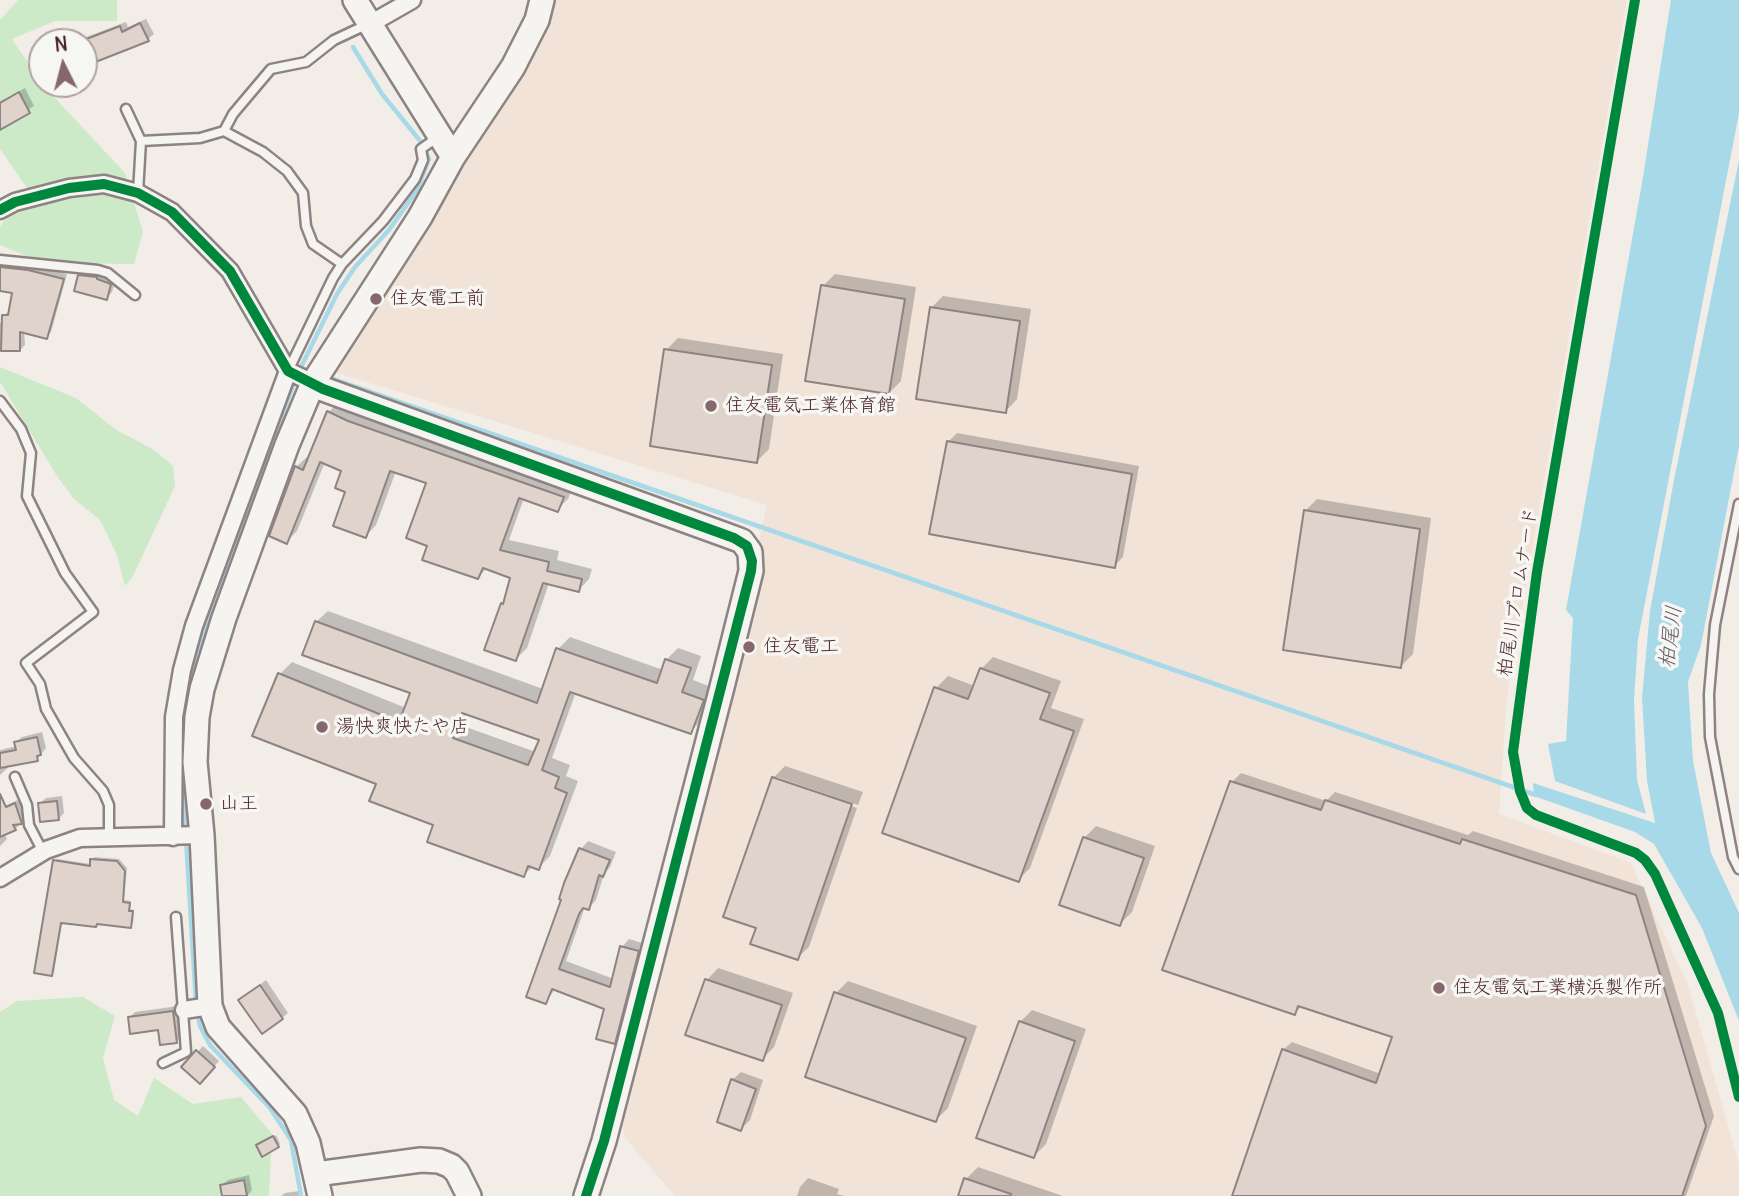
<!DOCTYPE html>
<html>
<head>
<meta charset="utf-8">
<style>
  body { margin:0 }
  #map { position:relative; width:1739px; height:1196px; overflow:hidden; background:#f2ede7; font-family:Delius,sans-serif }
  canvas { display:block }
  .north { position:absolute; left:28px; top:28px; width:70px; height:70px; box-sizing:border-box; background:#f6f6f2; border:2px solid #b1a0a2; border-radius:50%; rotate:354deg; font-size:19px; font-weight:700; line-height:28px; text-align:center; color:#4a1f2b }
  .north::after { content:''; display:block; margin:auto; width:24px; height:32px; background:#85676d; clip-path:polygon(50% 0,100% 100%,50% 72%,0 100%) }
</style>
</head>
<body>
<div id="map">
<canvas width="1739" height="1196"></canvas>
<div class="north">N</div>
</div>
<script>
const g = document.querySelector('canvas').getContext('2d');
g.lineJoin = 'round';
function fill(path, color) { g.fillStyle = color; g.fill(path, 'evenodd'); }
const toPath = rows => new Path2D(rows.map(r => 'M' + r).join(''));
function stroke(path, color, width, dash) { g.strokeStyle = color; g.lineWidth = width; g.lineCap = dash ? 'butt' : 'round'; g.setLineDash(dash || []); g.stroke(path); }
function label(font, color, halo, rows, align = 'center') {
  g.font = font + ' Delius,"Klee One",sans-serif'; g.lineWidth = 7; g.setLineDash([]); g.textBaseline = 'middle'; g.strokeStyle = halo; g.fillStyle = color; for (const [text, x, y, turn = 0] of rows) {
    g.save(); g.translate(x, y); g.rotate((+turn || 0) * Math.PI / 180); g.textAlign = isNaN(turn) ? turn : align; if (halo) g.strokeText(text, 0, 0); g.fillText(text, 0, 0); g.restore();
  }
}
const built = toPath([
  [552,0,1627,0,1507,696,1499,814,1631,863,1688,985,1739,1164,1739,1196,675,1196,625,1138,622,1124,767,505,328,370]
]);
const green = toPath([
  [18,0,117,0,117,21,55,21,12,39,42,84,125,173,143,232,134,264,44,263,0,245,0,226,29,191,0,149,0,20],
  [0,367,76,398,115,429,154,450,173,466,175,486,133,576,125,586,117,555,100,520,74,499,57,476,0,382],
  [83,997,115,1016,103,1058,114,1100,138,1116,154,1078,193,1104,241,1097,272,1134,269,1196,0,1196,0,1012,17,1001]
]);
const water = toPath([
  [1671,0,1739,0,1739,113,1638,639,1634,701,1637,780,1646,814,1555,781,1548,744,1566,741,1573,618,1566,610,1642,183],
  [1739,160,1739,446,1701,645,1688,682,1693,761,1711,853,1739,913,1739,1021,1702,928,1654,844,1635,832,1534,796,1533,783,1655,823,1647,781,1642,698,1650,611,1674,480]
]);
const shadow = toPath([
  [146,19,154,34,148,39,84,56,84,42,42,42,42,65,36,66,31,48,37,42,64,36,65,40,72,38,73,42,126,22,128,27],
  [25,88,34,106,0,128,0,102],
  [0,261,33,266,67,274,51,332,46,337,24,331,25,345,20,350,0,346,0,323,4,323,4,316,9,311,14,291,0,289],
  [85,270,116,279,112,292,106,298,80,275],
  [835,274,916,287,901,381,889,393,823,286],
  [943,296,1031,309,1017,399,1006,411,931,308],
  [678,338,783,354,769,449,757,461,666,350],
  [339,401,573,486,568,499,557,510,524,498,509,540,559,551,557,560,592,569,589,579,579,590,549,583,527,648,516,659,502,604,506,600,512,577,487,568,478,577,429,545,428,482,396,471,376,525,366,536,348,491,343,470,325,462,297,531,286,542,296,467,307,457,310,458,329,412],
  [957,433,1139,466,1123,557,1114,566,948,442],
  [1317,499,1431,518,1413,654,1401,666,1305,511],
  [328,611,543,689,558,649,570,637,663,670,666,660,678,648,701,656,693,680,714,688,702,720,690,732,576,692,552,758,570,765,566,776,578,781,550,856,538,868,533,866,524,875,435,824,378,783,280,674,292,662,406,708,412,692,316,622],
  [468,713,541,739,536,752,463,726],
  [993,657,1061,681,1051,708,1084,719,1030,868,1018,880,936,688,948,676,975,686,981,669],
  [42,732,46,748,37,759,12,764,0,775,0,750,17,746,16,742,22,737],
  [785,766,863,792,858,805,777,777,777,780,857,808,809,947,797,958,758,927,773,778],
  [1241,773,1326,801,1335,792,1468,835,1473,831,1644,887,1714,1116,1686,1196,1234,1196,1283,1050,1292,1042,1381,1074,1394,1036,1303,1005,1295,1013,1232,782],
  [62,796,64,813,58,819,40,803,46,798],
  [20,799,27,817,15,829,4,833,7,839,0,846,0,808],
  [1096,826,1155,846,1132,912,1120,924,1084,838],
  [588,841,616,852,610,867,604,874,596,900,589,908,585,907,566,961,614,979,622,947,629,939,645,944,622,1034,614,1042,606,1008,555,989,546,1002,581,849],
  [94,857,119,859,127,868,124,900,131,901,130,909,134,910,133,924,130,926,99,922,96,925,62,922,54,972,52,974,55,861,57,859,91,864],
  [718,968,793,993,774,1047,762,1059,707,980],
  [266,980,288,1013,282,1018,240,1000],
  [848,981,977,1026,948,1108,936,1120,836,993],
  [178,1006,182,1036,176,1041,159,1028,129,1018,135,1012],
  [1032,1010,1086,1029,1046,1144,1034,1156,1020,1022],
  [203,1046,219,1061,200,1082,184,1067],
  [741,1072,763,1080,750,1120,741,1129,732,1080],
  [276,1135,280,1144,278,1146,260,1143],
  [978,1167,1063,1196,960,1196,966,1179],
  [249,1175,252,1190,247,1196,224,1196,222,1185,228,1180],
  [808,1178,839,1189,837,1194,844,1196,797,1196,800,1187],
  [299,1191,300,1196,281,1196,285,1193]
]);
const stream = toPath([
  [300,368,312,372],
  [300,369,337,294,355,267,389,230,417,190,429,159,421,142,382,94,353,47],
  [324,376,1536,795],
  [196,1003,185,821,183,746,189,680,198,648,295,380],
  [197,1012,200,1026,210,1045,270,1108,291,1140,301,1196]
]);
const building = toPath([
  [140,23,149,41,93,63,89,51,84,53,84,40,120,26,122,32,140,23],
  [19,92,30,113,0,130,0,103,19,92],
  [0,267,28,270,64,279,47,339,20,332,20,351,1,351,2,315,8,315,12,293,0,291,0,267],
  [78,275,97,277,97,279,111,284,107,300,74,291,78,275],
  [821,285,905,299,889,394,805,381,821,285],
  [930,307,1020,321,1006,413,916,399,930,307],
  [664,349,772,365,757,463,650,446,664,349],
  [327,411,348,421,564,497,558,512,519,498,500,550,549,562,547,571,582,579,579,592,543,583,516,661,484,650,501,603,503,604,510,578,483,568,478,579,422,560,427,546,406,538,426,483,390,471,366,538,333,526,345,492,335,488,341,471,320,462,287,544,269,536,295,466,303,470,327,411],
  [947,441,1132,474,1115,568,929,534,947,441],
  [1304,510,1420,529,1401,668,1283,650,1304,510],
  [315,621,537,703,556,648,657,683,665,659,691,668,682,692,704,700,691,734,570,692,542,770,559,777,555,788,567,793,539,870,528,866,524,877,427,842,433,825,369,801,376,784,252,736,278,673,399,722,410,693,302,655,315,621],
  [462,713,539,740,528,765,453,738,462,713],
  [980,668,1050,693,1040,719,1074,731,1019,882,882,833,934,687,968,699,980,668],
  [37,737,41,755,37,756,38,761,0,768,0,753,16,750,14,742,37,737],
  [772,777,852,804,798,960,750,944,756,928,723,917,772,777],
  [1230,781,1321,810,1325,800,1460,844,1462,839,1636,895,1706,1126,1682,1196,1232,1196,1282,1049,1376,1083,1392,1037,1298,1006,1295,1015,1162,970,1230,781],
  [0,794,6,807,15,803,22,824,13,825,16,830,0,837,0,794],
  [57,801,59,820,40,822,38,803,57,801],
  [1083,837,1144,858,1120,926,1059,905,1083,837],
  [579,848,610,860,603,877,599,875,589,910,583,908,579,914,559,969,610,987,620,946,639,951,615,1044,596,1039,604,1009,552,989,546,1004,526,997,561,900,559,899,564,883,579,848],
  [90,859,117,861,125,871,123,902,130,903,129,911,133,911,131,928,97,924,96,927,61,923,52,976,34,973,53,860,90,866,90,859],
  [705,979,782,1005,763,1061,685,1035,705,979],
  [260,985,283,1019,262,1034,238,1000,260,985],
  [834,992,966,1038,936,1122,805,1077,834,992],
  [173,1011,177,1043,160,1045,158,1030,130,1034,128,1017,173,1011],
  [1019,1021,1075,1041,1034,1158,976,1138,1019,1021],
  [196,1050,215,1067,200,1084,181,1067,196,1050],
  [731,1079,756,1089,741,1131,717,1122,731,1079],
  [273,1136,279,1147,262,1157,256,1145,273,1136],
  [964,1178,1011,1194,1011,1196,958,1196,964,1178],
  [244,1180,247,1196,222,1196,220,1185,244,1180]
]);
const lane = toPath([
  [126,109,141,141,138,193],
  [224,131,263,152,287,171,303,193,306,226,313,244,342,264],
  [141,141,200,138,224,131,233,114,271,69,306,62,334,40,366,25],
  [0,260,98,270,108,273,135,295],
  [288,371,333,278,342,264,383,221,415,179,423,160,421,149,438,137],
  [0,401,21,429,31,453,27,496,65,573,93,612,26,663,40,684,46,709,74,758,103,791,109,805,109,836],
  [1739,504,1715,625,1709,694,1710,737,1733,857,1739,869],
  [15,777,27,805,29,825,43,852],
  [163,1063,186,1052,176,917]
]);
const street = toPath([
  [370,24,412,0],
  [0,210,15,202,69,188,104,184,138,193,172,212,230,271,288,371,313,383],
  [173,837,174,717,182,670,194,626,288,371],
  [0,878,46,850,80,838,202,835],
  [184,1010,210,1006]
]);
const secondary = toPath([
  [355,0,453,157],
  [313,383,323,389,734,538,742,541,750,552,751,571,722,687,604,1141,586,1196],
  [316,1174,421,1160,439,1161,451,1166,457,1172,469,1196],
  [320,1196,308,1143,295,1114,218,1027,210,1006,202,835,195,762,197,717,202,689,224,618,287,445,313,383,420,217,453,157,513,67,537,20,542,0]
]);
const cycleway = toPath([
  [1635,0,1537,572,1513,752,1520,791,1527,808,1536,815,1636,853,1645,860,1655,874,1718,1013,1739,1097],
  [0,210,15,202,69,188,104,184,138,193,172,212,230,271,288,371,323,389,734,538,747,546,752,561,751,571,604,1141,586,1196]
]);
const markers = [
  [376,299,7,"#85676d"],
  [711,406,7,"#85676d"],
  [749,647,7,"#85676d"],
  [322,727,7,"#85676d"],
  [206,804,7,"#85676d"],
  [1439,988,7,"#85676d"]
];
const poiNames = [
  ["住友電工前",390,299],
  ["住友電気工業体育館",725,406],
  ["住友電工",763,647],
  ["湯快爽快たや店",336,727],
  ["山王",220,804],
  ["住友電気工業横浜製作所",1453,988]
];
const streetNames = [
  ["柏尾川プロムナード",1518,592,-81]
];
const waterNames = [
  ["柏尾川",1671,637,-83]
];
fill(built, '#f1e3d7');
fill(green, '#cceac8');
fill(water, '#a8d9e8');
fill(shadow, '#0003');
stroke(stream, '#a8d9e8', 4.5);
fill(building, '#e0d3cb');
stroke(building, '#8e8383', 2);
stroke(lane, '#8e8383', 13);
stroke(street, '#8e8383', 21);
stroke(secondary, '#8e8383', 28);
stroke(lane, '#f5f4f1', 8);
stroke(street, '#f5f4f1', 16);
stroke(secondary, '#f5f4f1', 23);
stroke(cycleway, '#00873e', 10);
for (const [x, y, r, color] of markers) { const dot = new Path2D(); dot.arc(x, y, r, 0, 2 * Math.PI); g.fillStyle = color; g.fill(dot); stroke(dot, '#f6f6f2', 2.5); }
label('19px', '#4a1f2b', '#f6f6f2', poiNames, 'left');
label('19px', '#4a1f2b', '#f6f6f2', streetNames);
label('italic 21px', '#5d5464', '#f6f6f2', waterNames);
</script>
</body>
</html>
